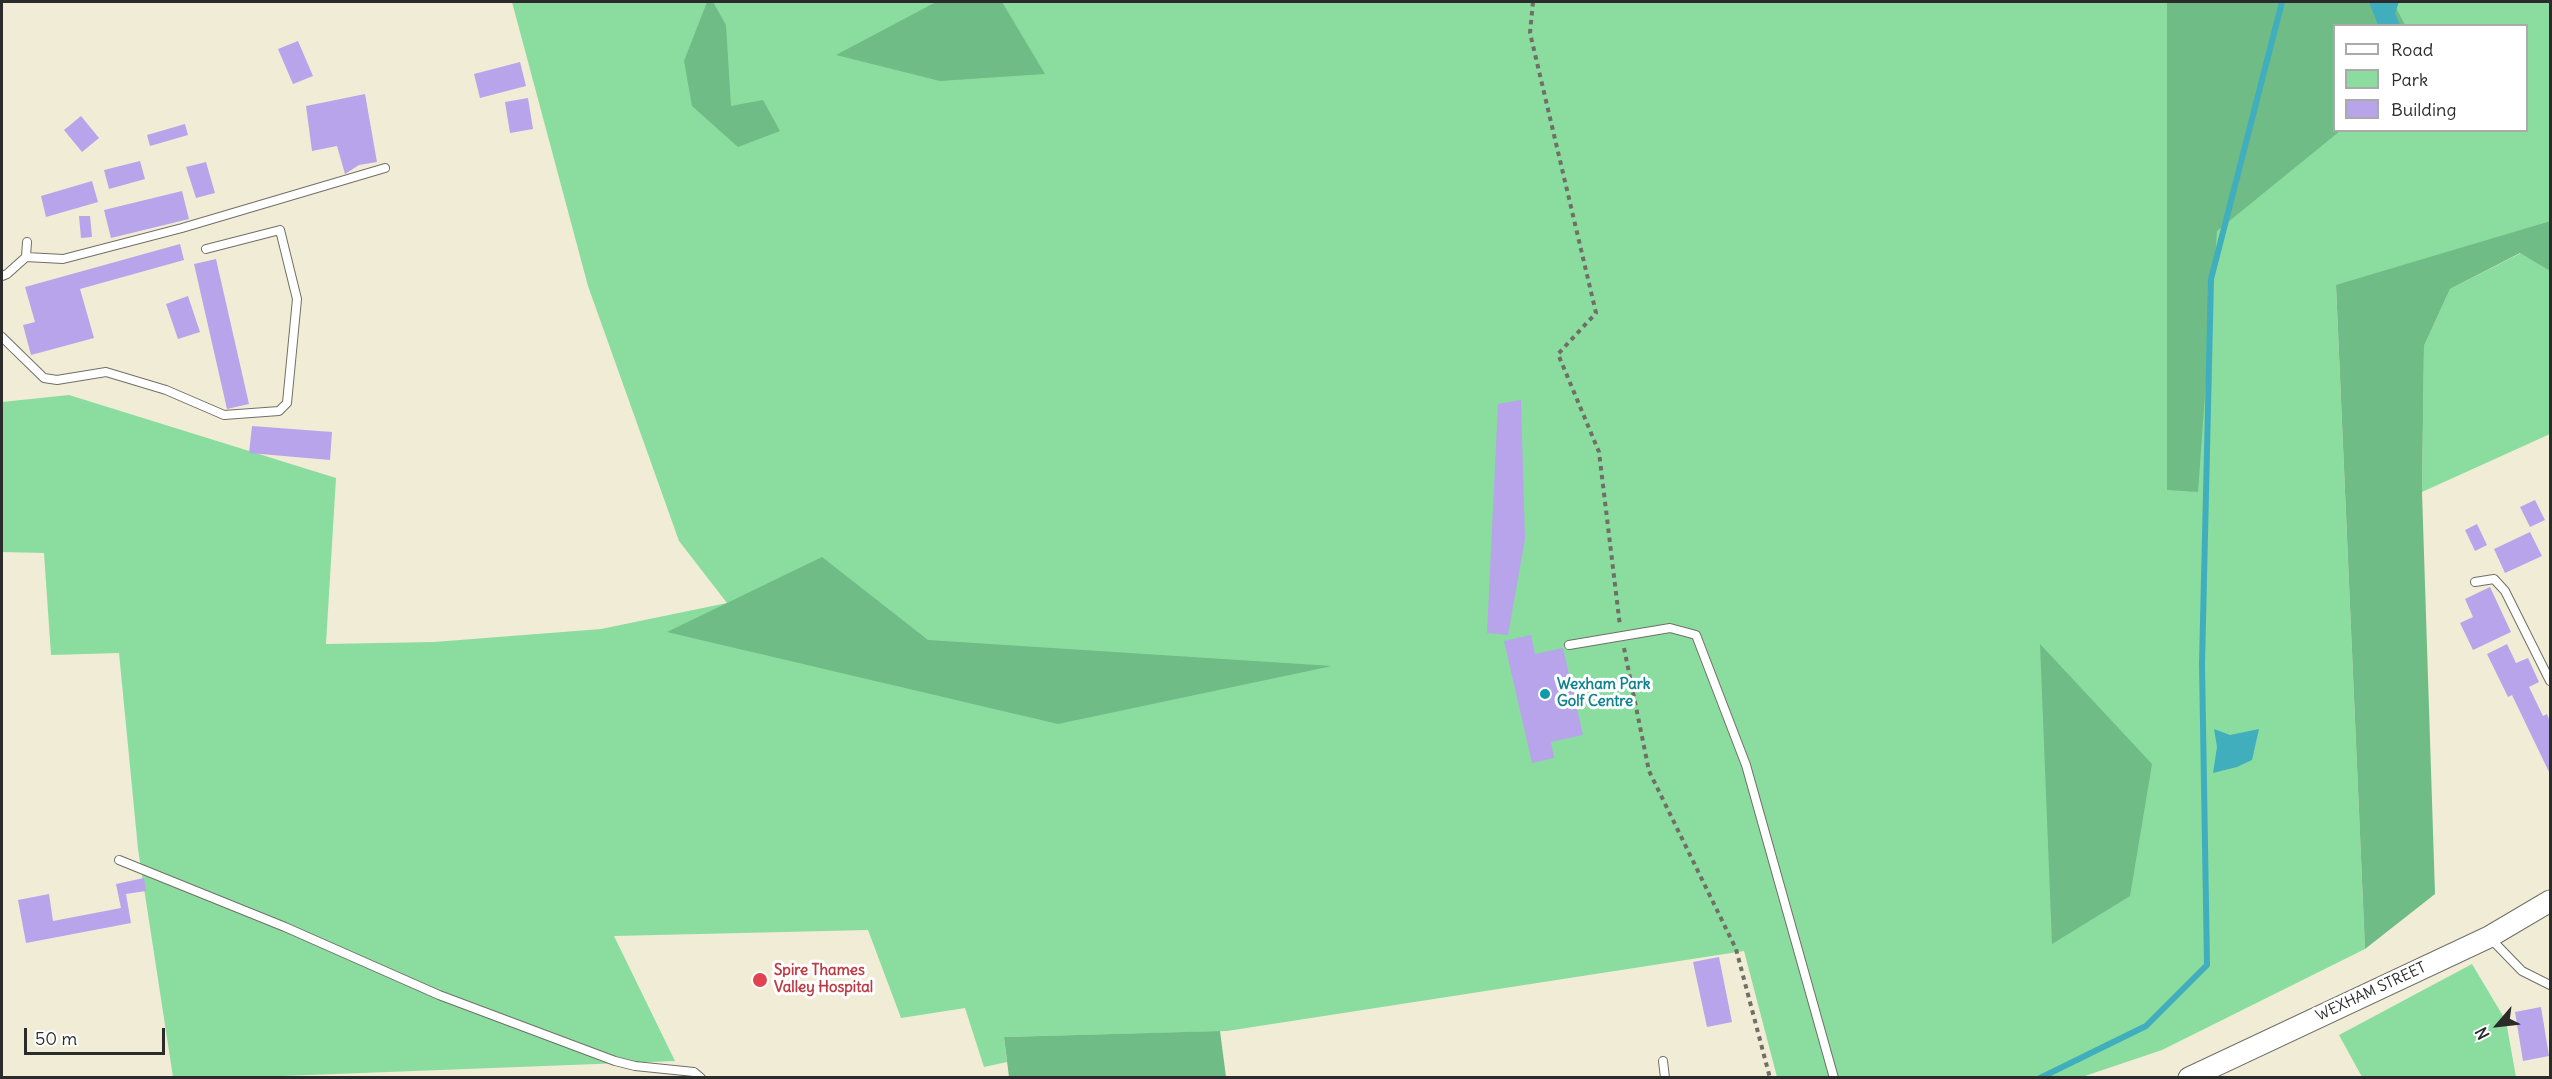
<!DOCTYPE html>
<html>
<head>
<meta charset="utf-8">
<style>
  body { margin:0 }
  #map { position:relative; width:2552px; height:1079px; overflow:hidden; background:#f1ecd6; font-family:Delius,sans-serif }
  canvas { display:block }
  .frame { position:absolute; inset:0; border:3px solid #2b2b2b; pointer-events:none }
  .legend { position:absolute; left:2333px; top:24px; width:195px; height:108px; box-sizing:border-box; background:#fff; border:2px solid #aaa; margin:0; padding:8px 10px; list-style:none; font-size:18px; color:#2b2b2b }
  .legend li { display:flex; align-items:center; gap:12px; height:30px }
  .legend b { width:30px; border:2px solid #aaa }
  .north { position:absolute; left:2468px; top:995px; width:60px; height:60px; -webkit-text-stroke:4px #fff; paint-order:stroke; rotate:242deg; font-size:16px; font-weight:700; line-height:24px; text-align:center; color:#2b2b2b }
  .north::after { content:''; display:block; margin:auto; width:21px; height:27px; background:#2b2b2b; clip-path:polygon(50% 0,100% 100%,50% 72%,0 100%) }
  .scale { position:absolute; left:24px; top:1028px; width:141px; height:27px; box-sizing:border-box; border:3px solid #2b2b2b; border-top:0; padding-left:8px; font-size:18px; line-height:21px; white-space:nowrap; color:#2b2b2b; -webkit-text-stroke:4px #fff; paint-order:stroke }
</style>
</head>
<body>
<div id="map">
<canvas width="2552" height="1079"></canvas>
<div class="frame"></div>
<ul class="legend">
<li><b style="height:8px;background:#fff"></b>Road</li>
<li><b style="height:16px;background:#8add9f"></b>Park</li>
<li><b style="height:16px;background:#b8a4eb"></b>Building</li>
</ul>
<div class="north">N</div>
<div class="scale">50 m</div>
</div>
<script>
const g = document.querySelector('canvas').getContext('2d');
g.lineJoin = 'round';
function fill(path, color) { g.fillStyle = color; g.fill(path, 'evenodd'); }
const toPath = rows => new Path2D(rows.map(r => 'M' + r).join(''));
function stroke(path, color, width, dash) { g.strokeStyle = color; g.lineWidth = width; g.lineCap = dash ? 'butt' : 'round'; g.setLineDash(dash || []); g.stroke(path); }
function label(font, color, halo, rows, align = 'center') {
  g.font = font + ' Delius,sans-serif'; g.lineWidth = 6; g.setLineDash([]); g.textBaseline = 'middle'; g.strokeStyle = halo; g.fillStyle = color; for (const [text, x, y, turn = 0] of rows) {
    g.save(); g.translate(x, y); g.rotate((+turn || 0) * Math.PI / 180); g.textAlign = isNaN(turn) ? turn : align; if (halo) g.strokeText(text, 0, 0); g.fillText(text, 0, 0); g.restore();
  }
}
const green = toPath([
  [512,2,2550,2,2550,221,2336,286,2365,949,2162,1050,2082,1077,1777,1077,1744,951,1227,1031,1004,1037,1007,1062,984,1067,965,1008,901,1018,868,930,614,936,675,1061,258,1077,173,1077,138,849,119,653,51,655,44,553,2,552,2,402,69,395,336,478,326,644,434,642,601,629,727,603,679,541,588,286],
  [2334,26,2526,26,2526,130,2334,130],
  [2521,253,2550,271,2550,434,2422,492,2424,346,2450,289],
  [2472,964,2506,1021,2516,1077,2362,1077,2339,1035]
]);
const forest = toPath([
  [707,2,713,2,726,25,731,106,763,100,780,131,738,147,692,106,684,61],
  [936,2,1002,2,1045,74,940,81,836,55],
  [2167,2,2393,2,2405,25,2334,26,2334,130,2340,131,2217,231,2198,492,2167,490],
  [2550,221,2550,271,2520,253,2450,289,2424,346,2422,492,2435,894,2365,949,2336,285],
  [822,557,928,640,1332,666,1058,724,667,632],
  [2040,644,2152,764,2130,896,2052,944],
  [1220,1031,1226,1077,1009,1077,1004,1037]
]);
const water = toPath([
  [2369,2,2399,2,2395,13,2400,25,2378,25],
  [2214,729,2230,735,2259,729,2252,760,2237,767,2213,773,2217,747]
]);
const stream = toPath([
  [2040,1078,2146,1026,2207,965,2202,664,2211,279,2282,2]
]);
const building = toPath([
  [298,41,313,76,293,84,278,49],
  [520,62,526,86,480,98,474,74],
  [365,94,377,162,359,165,345,174,337,146,312,151,306,106],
  [528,98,533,129,510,133,505,102],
  [81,116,99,138,82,152,64,130],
  [185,124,188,135,150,146,147,135],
  [140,161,145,179,109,189,104,170],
  [206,162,215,193,196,198,186,167],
  [92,181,98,202,46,217,41,196],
  [182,191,189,219,111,238,104,210],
  [79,216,90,216,92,237,81,238],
  [180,244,184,260,80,289,94,338,31,355,23,325,35,322,25,287],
  [216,259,249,404,227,409,194,264],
  [188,296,200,332,178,339,166,304],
  [1521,400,1525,539,1508,635,1487,633,1498,404],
  [252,426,332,432,330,460,249,453],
  [2535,500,2545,520,2530,527,2520,507],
  [2477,524,2487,545,2475,551,2465,530],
  [2530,532,2542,556,2505,573,2494,549],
  [2490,587,2511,632,2473,650,2460,623,2473,617,2465,599],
  [1531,635,1535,654,1563,648,1583,735,1551,742,1554,758,1532,763,1504,641],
  [2507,644,2516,663,2528,658,2539,682,2529,687,2543,716,2547,714,2550,722,2550,771,2549,772,2512,695,2508,697,2487,654],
  [144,878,146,891,126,894,131,923,26,943,18,900,49,894,53,921,121,908,116,884],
  [1719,957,1732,1022,1707,1027,1693,962],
  [2541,1007,2549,1056,2523,1061,2515,1012]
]);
const path = toPath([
  [1533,2,1530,33,1596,313,1558,354,1599,452,1620,626],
  [1624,648,1649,771,1736,949,1770,1078]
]);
const lane = toPath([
  [26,257,27,242],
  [2,276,7,274,26,257,63,259,182,228,385,168],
  [2,337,44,378,57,380,106,372,166,390,224,415,279,411,287,403,297,299,280,230,206,249],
  [2475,582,2494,579,2505,591,2550,681],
  [1569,645,1670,628,1696,635,1746,765,1834,1078],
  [119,860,285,927,439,995,615,1061,635,1066,694,1072,701,1078],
  [2490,938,2522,971,2550,985],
  [1663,1061,1665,1078]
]);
const secondary = toPath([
  [2189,1078,2489,937,2550,901]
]);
const markers = [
  [1545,694,6,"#0f9aa8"],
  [760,980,8,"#e0444e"]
];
const cultureNames = [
  ["Wexham Park",1557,685],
  ["Golf Centre",1557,702]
];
const healthNames = [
  ["Spire Thames",774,971],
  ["Valley Hospital",774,988]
];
const streetNames = [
  ["WEXHAM STREET",2371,992,-25]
];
fill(green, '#8add9f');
fill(forest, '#6fbc86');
fill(water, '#41aebe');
stroke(stream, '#41aebe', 6);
fill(building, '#b8a4eb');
stroke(lane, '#706f67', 10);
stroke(secondary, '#706f67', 23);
stroke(path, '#706f67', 4, [4.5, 4.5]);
stroke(lane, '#fff', 8);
stroke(secondary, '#fff', 21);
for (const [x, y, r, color] of markers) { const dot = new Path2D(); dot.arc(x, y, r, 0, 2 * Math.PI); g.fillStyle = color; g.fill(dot); stroke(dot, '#fff', 2); }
label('bold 15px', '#0d838f', '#fff', cultureNames, 'left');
label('bold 15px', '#be3a42', '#fff', healthNames, 'left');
label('15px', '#2b2b2b', '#fff', streetNames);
</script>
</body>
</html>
